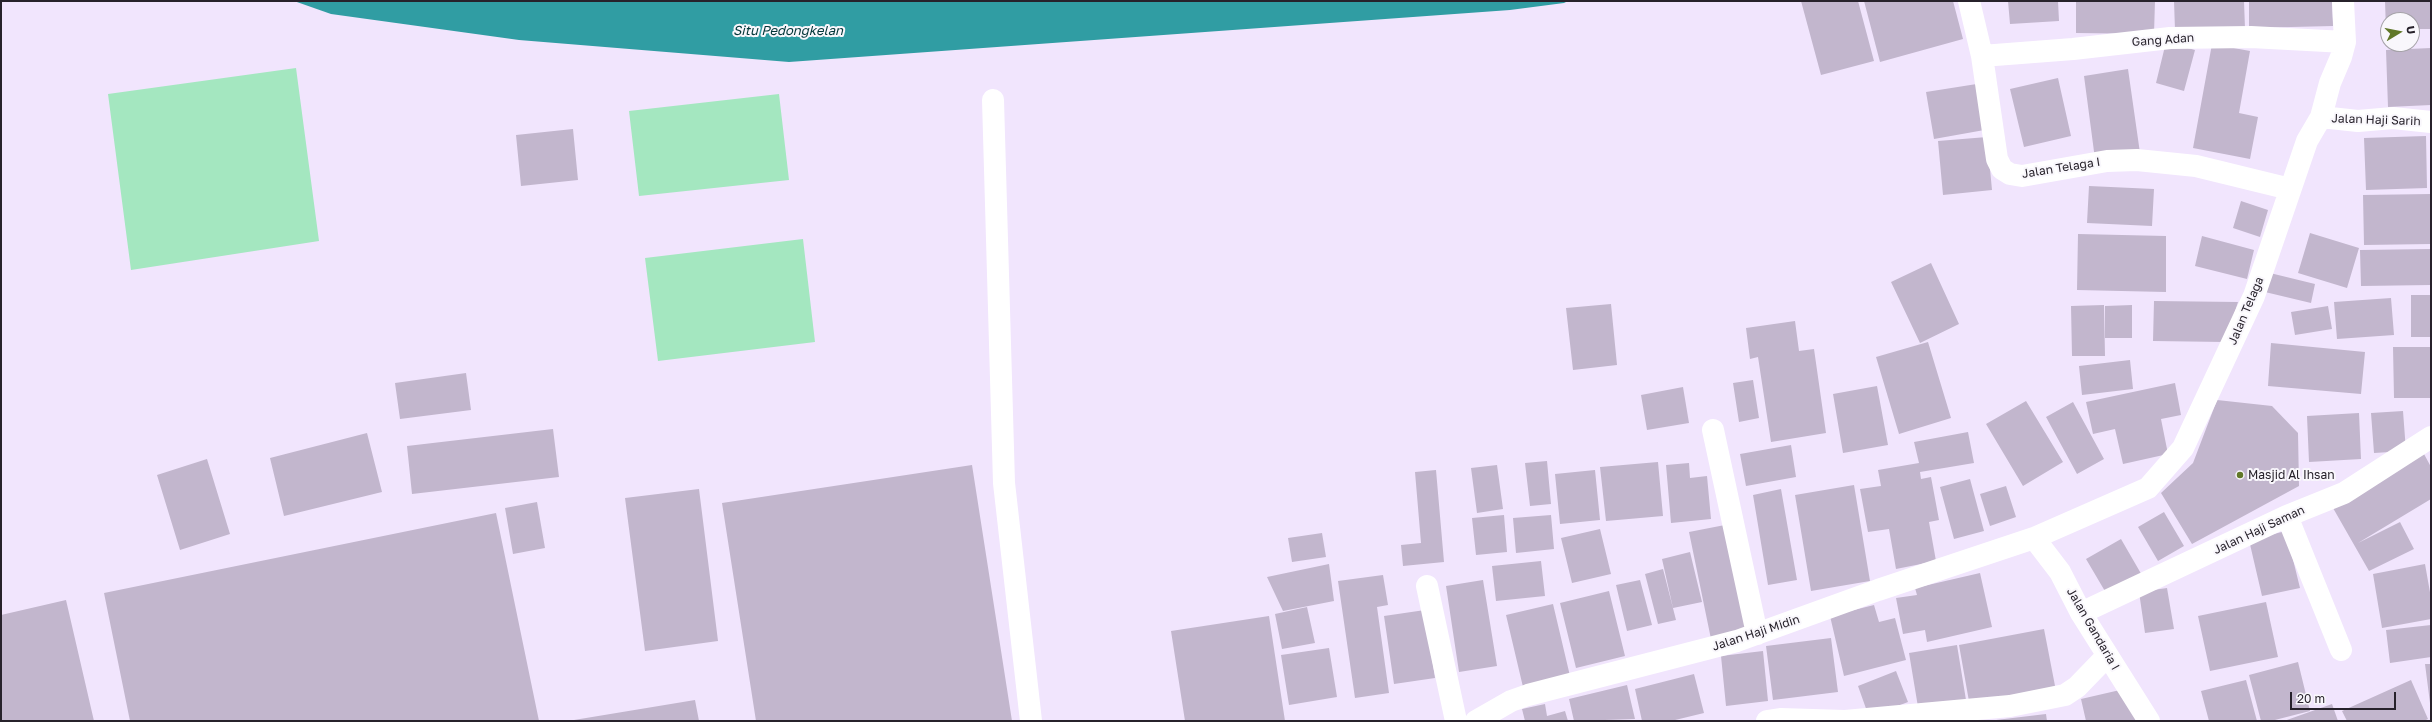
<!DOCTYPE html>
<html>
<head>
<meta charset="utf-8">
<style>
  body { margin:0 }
  #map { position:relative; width:2432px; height:722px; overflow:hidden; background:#f1e5fd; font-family:"Golos Text",sans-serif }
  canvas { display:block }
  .frame { position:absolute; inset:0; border:2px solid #27222b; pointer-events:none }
  .north { position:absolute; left:2380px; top:12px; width:40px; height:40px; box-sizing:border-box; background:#f9f7fc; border:1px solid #a5a2a8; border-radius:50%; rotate:80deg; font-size:11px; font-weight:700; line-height:16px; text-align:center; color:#27222b }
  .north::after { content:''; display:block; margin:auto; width:14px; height:18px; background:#617829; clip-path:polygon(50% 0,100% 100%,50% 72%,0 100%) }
  .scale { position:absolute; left:2290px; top:692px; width:106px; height:18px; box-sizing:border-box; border:2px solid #27222b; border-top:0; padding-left:5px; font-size:12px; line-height:14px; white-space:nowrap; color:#27222b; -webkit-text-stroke:3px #f9f7fc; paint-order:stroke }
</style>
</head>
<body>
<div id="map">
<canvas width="2432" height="722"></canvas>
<div class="frame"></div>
<div class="north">U</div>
<div class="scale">20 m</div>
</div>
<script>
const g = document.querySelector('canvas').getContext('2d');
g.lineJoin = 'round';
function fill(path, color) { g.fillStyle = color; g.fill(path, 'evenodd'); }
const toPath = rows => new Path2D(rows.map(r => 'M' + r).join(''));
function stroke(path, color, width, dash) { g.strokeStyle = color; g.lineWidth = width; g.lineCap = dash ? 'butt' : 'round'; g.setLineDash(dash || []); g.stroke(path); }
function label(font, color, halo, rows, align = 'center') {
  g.font = font + ' "Golos Text",sans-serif'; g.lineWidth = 4; g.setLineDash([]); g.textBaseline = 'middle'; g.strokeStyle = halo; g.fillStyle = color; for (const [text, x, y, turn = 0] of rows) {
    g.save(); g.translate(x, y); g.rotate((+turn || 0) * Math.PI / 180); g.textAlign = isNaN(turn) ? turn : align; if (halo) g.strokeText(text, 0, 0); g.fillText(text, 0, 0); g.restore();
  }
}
const green = toPath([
  [296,68,319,241,131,270,108,94],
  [779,94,789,180,639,196,629,111],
  [803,239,815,342,658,361,645,258]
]);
const water = toPath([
  [294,1,1568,1,1564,3,1510,10,789,62,519,40,331,14]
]);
const building = toPath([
  [1801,1,1858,1,1874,61,1821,75],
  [1864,1,1953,1,1963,39,1880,62],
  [2008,1,2058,1,2059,21,2010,24],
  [2076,1,2155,1,2154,34,2076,33],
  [2174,1,2244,1,2245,29,2175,30],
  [2249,1,2332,1,2333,26,2249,28],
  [2385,1,2431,1,2431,29,2412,29,2412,20,2388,20,2388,30,2386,30],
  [2166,42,2195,50,2184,91,2156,83],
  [2212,44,2250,51,2239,113,2258,117,2250,159,2193,148],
  [2431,48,2431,105,2388,107,2386,50],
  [2128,69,2140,153,2095,159,2084,76],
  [2058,78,2071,136,2024,147,2010,89],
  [1983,83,1990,129,1934,139,1926,92],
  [573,129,578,180,521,186,516,135],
  [2426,136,2427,188,2366,190,2364,138],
  [1987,137,1992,190,1943,195,1938,141],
  [2089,186,2154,189,2152,226,2087,223],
  [2431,194,2431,244,2364,245,2363,195],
  [2241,201,2268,210,2260,237,2233,228],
  [2310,233,2359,248,2347,288,2298,273],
  [2078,234,2166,236,2166,292,2077,290],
  [2202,236,2254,250,2247,279,2195,266],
  [2431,249,2431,285,2361,286,2360,250],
  [1931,263,1959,324,1920,343,1891,282],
  [2270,273,2315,284,2311,303,2265,292],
  [2411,295,2431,295,2431,337,2411,337],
  [2391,298,2394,335,2337,339,2334,302],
  [2154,301,2238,302,2225,342,2153,341],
  [1611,304,1617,365,1573,370,1566,308],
  [2104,305,2105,356,2072,356,2071,306],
  [2132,305,2132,338,2105,338,2105,306],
  [2328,306,2332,329,2295,335,2291,312],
  [1795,321,1799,351,1814,349,1826,433,1771,442,1758,357,1750,359,1746,328],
  [1928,342,1951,418,1899,434,1876,357],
  [2271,343,2365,352,2361,394,2268,386],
  [2393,347,2431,347,2431,398,2394,398],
  [2130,360,2133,389,2082,395,2079,366],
  [466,373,471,410,400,419,395,383],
  [1753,380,1759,418,1739,422,1733,383],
  [2175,383,2181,415,2161,419,2168,454,2123,464,2115,429,2093,434,2086,402],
  [1877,386,1888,445,1843,453,1833,394],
  [1683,387,1689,423,1647,430,1641,395],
  [2217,400,2272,406,2298,433,2299,486,2192,544,2161,493,2193,463],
  [2026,401,2063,462,2023,486,1986,424],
  [2073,402,2104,459,2077,474,2046,417],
  [2403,411,2406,451,2374,453,2371,413],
  [2359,413,2361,459,2309,462,2307,416],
  [553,429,559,477,412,494,407,446],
  [1968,432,1974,463,1920,472,1921,479,1931,477,1939,520,1929,522,1936,561,1896,569,1889,529,1868,532,1860,489,1881,486,1878,470,1919,463,1914,442],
  [367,433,382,492,284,516,270,458],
  [1791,445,1796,477,1746,486,1740,454],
  [2424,454,2431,467,2431,499,2358,543,2400,522,2414,549,2369,571,2333,508],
  [207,459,230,534,180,550,157,475],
  [1547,461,1551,504,1530,506,1525,463],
  [1658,462,1663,516,1606,521,1600,467],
  [1689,463,1690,478,1707,476,1711,519,1671,523,1666,465],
  [972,465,1012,721,756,721,722,503],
  [1497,465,1503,509,1477,513,1471,468],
  [1436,470,1444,562,1403,566,1401,545,1421,543,1415,472],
  [1595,470,1600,520,1560,524,1555,474],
  [1970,479,1984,531,1954,539,1940,487],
  [1854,485,1870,581,1811,591,1795,495],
  [2006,486,2016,517,1990,526,1980,494],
  [699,489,718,641,645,651,625,498],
  [1781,489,1797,580,1768,585,1753,495],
  [537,502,545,548,513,554,505,508],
  [2164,512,2184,546,2158,561,2138,527],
  [496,513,539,721,130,721,104,593],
  [1504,515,1507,552,1476,555,1472,518],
  [1551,515,1554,549,1516,553,1513,518],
  [1730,524,1752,630,1711,639,1689,532],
  [1600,529,1611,574,1572,583,1561,538],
  [2286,531,2300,588,2262,596,2249,540],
  [1322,533,1326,557,1292,562,1288,538],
  [2121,539,2143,577,2109,598,2086,559],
  [1690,552,1702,602,1673,608,1662,559],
  [1541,561,1545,596,1496,601,1492,566],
  [1329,564,1334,601,1283,611,1267,577],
  [2425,564,2431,598,2431,619,2382,628,2373,574],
  [1663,569,1676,620,1658,624,1645,574],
  [1980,573,1992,627,1927,642,1925,630,1903,634,1896,598,1917,595,1915,588],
  [1383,575,1388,605,1377,607,1389,693,1355,698,1338,581],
  [1483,580,1497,666,1459,672,1446,586],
  [1640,580,1652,625,1627,631,1616,585],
  [2167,588,2174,629,2145,633,2139,592],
  [1609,591,1625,656,1576,668,1560,603],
  [66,600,94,721,1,721,1,615],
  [2266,602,2278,657,2210,671,2198,616],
  [1553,604,1570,676,1523,687,1506,615],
  [1874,605,1879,622,1895,618,1906,660,1844,676,1830,616],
  [1307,607,1315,643,1282,649,1275,614],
  [1425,610,1435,678,1394,684,1384,616],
  [1269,616,1285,721,1185,721,1171,631],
  [2431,625,2431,657,2390,663,2386,630],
  [2044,629,2056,691,1970,707,1959,645],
  [1831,638,1838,692,1773,700,1766,646],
  [1957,645,1966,700,1918,707,1909,653],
  [1329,648,1337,697,1289,705,1281,655],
  [1763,651,1768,701,1726,706,1721,656],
  [2298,662,2310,711,2271,721,2261,721,2249,675],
  [2425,664,2431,664,2431,703,2430,703],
  [1896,671,1908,702,1869,717,1858,686],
  [1694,674,1704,713,1671,721,1642,721,1635,689],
  [2246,680,2257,721,2209,721,2201,691],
  [2411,680,2428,719,2424,721,2347,721,2342,711],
  [1627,685,1635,719,1574,721,1569,699],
  [2120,690,2138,721,2086,721,2081,699],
  [695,700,699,721,574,721,574,720],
  [1545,704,1547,716,1565,711,1568,721,1525,721,1522,709],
  [2332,704,2338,721,2284,721],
  [2046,714,2047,721,1997,721,1996,720]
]);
const minor = toPath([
  [1969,1,1982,56,1997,159,2002,169,2010,174,2022,176,2107,161,2137,160,2196,166,2290,189],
  [1982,56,2073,49,2170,38,2251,37,2345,42],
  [993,100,1004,483,1031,721],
  [2321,117,2358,121,2393,118,2431,122],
  [1713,430,1757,634],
  [2287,516,2341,650],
  [2034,538,2060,572,2081,613,2149,721],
  [1427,586,1456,721],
  [2081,613,2287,516,2344,493,2431,437],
  [1476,721,1511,701,1528,695,1737,641,1878,590,2034,538,2148,488,2183,448,2254,296,2307,141,2321,117,2330,83,2341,57,2345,42,2343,1],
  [1767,721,1780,719,1845,721,2010,706,2065,695,2077,687,2107,656]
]);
const markers = [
  [2240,475,4,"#617829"]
];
const streetNames = [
  ["Gang Adan",2163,40,-4],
  ["Jalan Haji Sarih",2376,120,2],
  ["Jalan Telaga I",2061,168,-9],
  ["Jalan Telaga",2246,311,-67],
  ["Jalan Haji Saman",2259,530,-25],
  ["Jalan Gandaria I",2093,629,60],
  ["Jalan Haji Midin",1756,633,-18]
];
const poiNames = [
  ["Masjid Al Ihsan",2248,475]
];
const waterNames = [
  ["Situ Pedongkelan",788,31]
];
fill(green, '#a4e7c0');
fill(water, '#309da3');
fill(building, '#c2b6cd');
stroke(minor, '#fff', 22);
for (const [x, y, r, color] of markers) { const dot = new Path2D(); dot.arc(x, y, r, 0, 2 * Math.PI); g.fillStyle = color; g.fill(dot); stroke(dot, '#f9f7fc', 1.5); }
label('12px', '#27222b', '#f9f7fc', streetNames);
label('12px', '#27222b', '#f9f7fc', poiNames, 'left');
label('italic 13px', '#023638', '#f9f7fc', waterNames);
</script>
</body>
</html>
